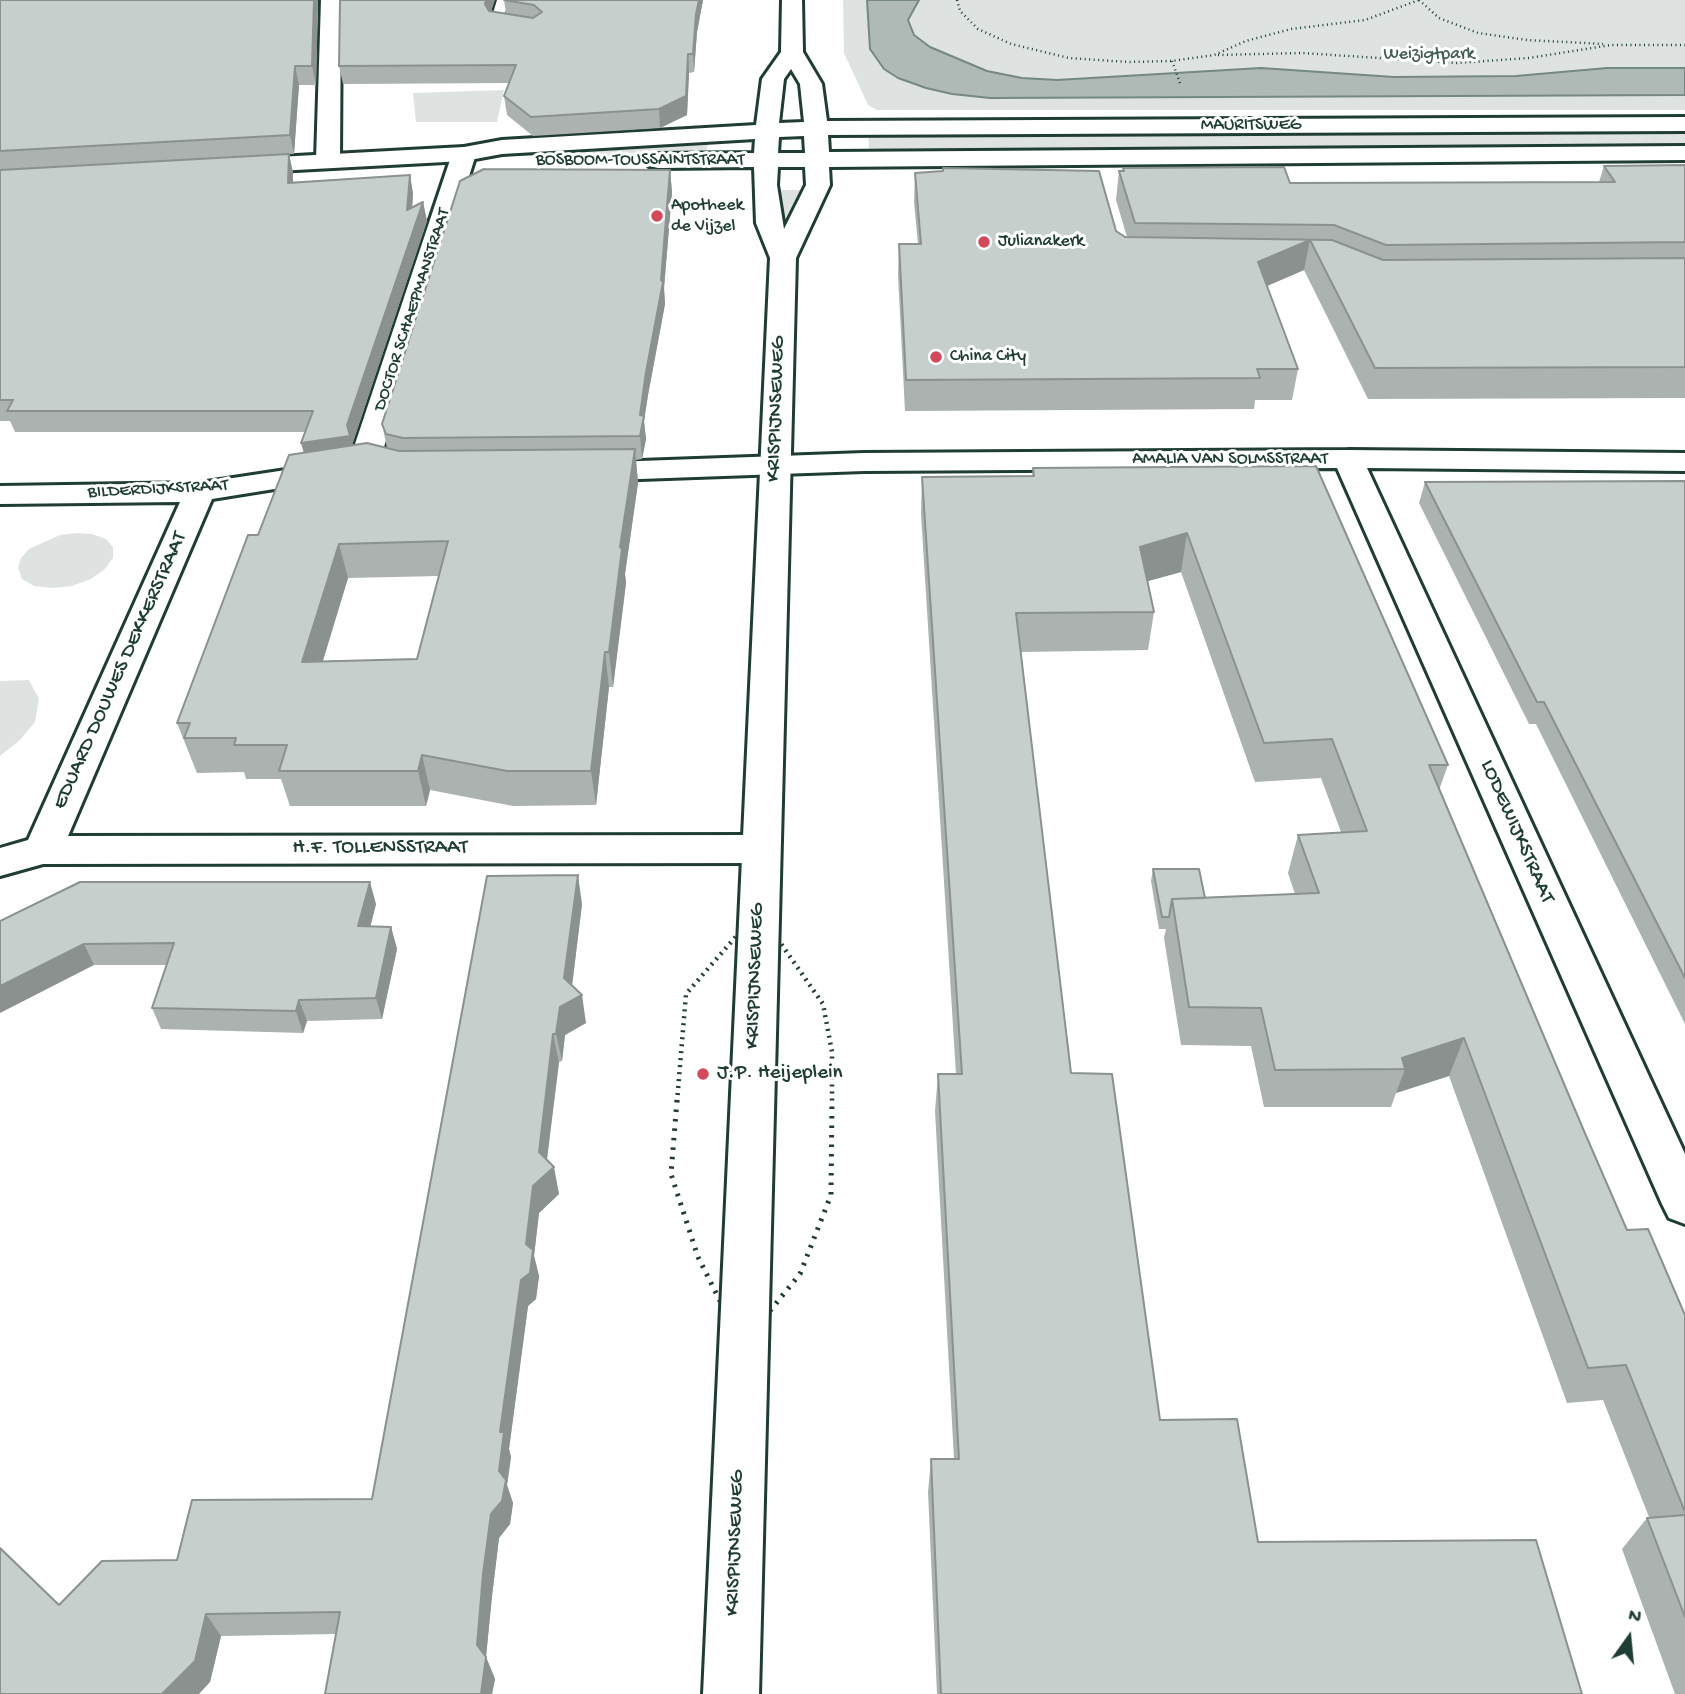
<!DOCTYPE html>
<html>
<head>
<meta charset="utf-8">
<style>
  body { margin:0 }
  #map { position:relative; width:1685px; height:1694px; overflow:hidden; background:#fff; font-family:"Gochi Hand",sans-serif }
  canvas { display:block }
  .north { position:absolute; left:1594px; top:1603px; width:70px; height:70px; -webkit-text-stroke:5px #fff; paint-order:stroke; rotate:15deg; font-size:19px; font-weight:700; line-height:28px; text-align:center; color:#1f3d34 }
  .north::after { content:''; display:block; margin:auto; width:24px; height:32px; background:#1f3d34; clip-path:polygon(50% 0,100% 100%,50% 72%,0 100%) }
</style>
</head>
<body>
<div id="map">
<canvas width="1685" height="1694"></canvas>
<div class="north">N</div>
</div>
<script>
const g = document.querySelector('canvas').getContext('2d');
g.lineJoin = 'round';
function fill(path, color) { g.fillStyle = color; g.fill(path, 'evenodd'); }
const toPath = rows => new Path2D(rows.map(r => 'M' + r).join(''));
function stroke(path, color, width, dash) { g.strokeStyle = color; g.lineWidth = width; g.lineCap = dash ? 'butt' : 'round'; g.setLineDash(dash || []); g.stroke(path); }
function label(font, color, halo, rows, align = 'center') {
  g.font = font + ' "Gochi Hand",sans-serif'; g.lineWidth = 6; g.setLineDash([]); g.textBaseline = 'middle'; g.strokeStyle = halo; g.fillStyle = color; for (const [text, x, y, turn = 0] of rows) {
    g.save(); g.translate(x, y); g.rotate((+turn || 0) * Math.PI / 180); g.textAlign = isNaN(turn) ? turn : align; if (halo) g.strokeText(text, 0, 0); g.fillText(text, 0, 0); g.restore();
  }
}
const green = toPath([
  [843,0,1685,0,1685,110,877,110,868,105,844,53],
  [504,90,497,122,416,122,413,93],
  [1685,127,1685,147,1051,151,869,151,868,132],
  [709,140,705,157,493,156,494,151],
  [775,190,803,190,789,232,784,236],
  [77,533,92,534,106,539,113,547,113,558,105,569,91,579,72,586,52,588,34,586,22,579,18,568,21,558,29,549,60,535],
  [29,680,39,699,35,722,20,740,0,756,0,681]
]);
const water = toPath([
  [867,0,919,0,908,20,914,35,930,47,987,71,1022,78,1057,80,1261,68,1394,77,1516,76,1607,68,1685,68,1685,95,990,98,952,94,926,88,898,78,884,69,870,49,867,0]
]);
const pathFar2 = toPath([
  [957,0,960,11,978,29,1011,44,1069,58,1128,62,1172,61,1214,55,1246,41,1291,29,1365,20,1419,0],
  [1419,0,1439,18,1478,33,1527,40,1603,44],
  [1218,55,1302,53,1456,63,1529,58,1611,45,1685,45],
  [1172,61,1181,86]
]);
const pathFar1 = toPath([
  [677,1102,686,994,758,911,823,1004,832,1052,832,1102]
]);
const path = toPath([
  [677,1100,671,1174,698,1257,742,1345,800,1274,831,1195,832,1100]
]);
const lane = toPath([
  [497,0,509,0,503,20,517,22,517,28,492,26,490,23,497,0]
]);
const street = toPath([
  [321,0,341,0,340,160,337,165,328,167,319,165,316,160,321,0],
  [464,147,472,149,476,154,384,447,391,465,387,471,376,474,365,471,354,447,452,154,456,149,464,147],
  [1348,450,1685,453,1685,471,1367,468,1685,1154,1685,1224,1669,1218,1662,1204,1337,468,864,471,584,481,573,478,569,472,573,466,584,463,864,453,1348,450],
  [332,463,343,466,347,472,343,478,212,499,68,836,761,835,775,839,780,849,775,859,761,863,43,864,0,876,0,848,28,840,180,502,0,504,0,486,200,483,332,463]
]);
const secondary = toPath([
  [782,0,802,0,803,52,822,84,827,121,1685,117,1685,131,828,135,829,152,1685,146,1685,160,829,167,830,185,796,258,759,1694,703,1694,770,258,756,223,754,167,658,168,649,166,646,161,649,156,658,154,754,153,755,139,502,154,464,161,240,173,231,171,228,166,231,161,240,159,464,147,502,140,756,125,762,79,781,52,782,0],
  [791,69,800,84,804,122,779,123,784,79,791,69],
  [804,136,805,153,778,153,779,137,804,136],
  [778,167,805,167,806,185,784,229,777,185,778,167]
]);
const wall = toPath([
  [0,0,318,0,316,85,299,85,294,154,289,154,293,173,293,182,410,175,413,194,412,207,423,202,427,221,352,445,387,448,382,424,670,170,672,192,664,288,665,304,648,395,644,421,646,439,642,459,636,460,638,483,625,574,626,583,613,687,609,687,596,805,513,806,430,790,426,806,290,806,281,779,246,779,244,772,197,773,177,723,258,535,304,453,305,432,15,432,10,421,0,421],
  [439,576,417,659,323,661,348,578],
  [504,0,703,0,697,32,694,72,689,73,687,115,660,128,533,136,507,115,504,96,509,83,343,84,339,66,491,11,506,13],
  [1685,165,1685,398,1368,399,1304,270,1267,286,1298,369,1292,400,1255,400,1254,409,905,411,898,275,899,244,918,244,914,202,915,173,1116,231,1127,237,1116,200,1119,171,1122,171,1123,168,1290,183,1599,182,1604,166],
  [1316,466,1448,765,1439,790,1584,1131,1627,1230,1685,1315,1685,1694,1675,1694,1622,1549,1647,1518,1649,1517,1603,1400,1567,1403,1449,1076,1396,1093,1391,1107,1264,1107,1251,1046,1181,1045,1164,938,1166,929,1159,929,1151,881,1153,869,1205,898,1295,894,1288,873,1298,835,1341,832,1321,778,1255,782,1181,572,1147,581,1154,612,1148,650,1021,652,1071,1073,1160,1420,1258,1542,1582,1694,937,1694,928,1492,931,1459,954,1459,935,1111,938,1074,956,1074,921,514,922,477,1032,476,1033,468],
  [1685,481,1685,1024,1536,724,1529,724,1419,503,1425,482],
  [376,904,370,927,391,927,397,949,382,1019,307,1021,303,1033,161,1029,152,1008,167,965,94,965,0,921],
  [582,904,572,986,586,1023,565,1035,562,1061,559,1062,547,1160,559,1194,539,1213,534,1256,539,1276,536,1299,528,1306,509,1449,511,1457,507,1485,513,1503,510,1524,499,1538,492,1596,486,1657,495,1679,492,1694,325,1694,336,1634,221,1636,210,1682,59,1605,177,1560,372,1499]
]);
const shadedWall = toPath([
  [314,0,318,0,316,85,312,66],
  [486,0,495,0,487,22,485,4],
  [699,0,703,0,697,32,694,72,693,54,696,14],
  [688,54,689,73,687,115,660,128,659,109],
  [295,66,299,85,294,154,290,135],
  [289,154,293,173,293,202,288,183],
  [670,170,672,192,664,288,665,304,648,395,644,421,646,439,642,459,640,436,640,415,646,372,661,280],
  [410,175,413,194,411,229,407,210],
  [423,202,427,221,352,445,307,464,301,443,347,425],
  [1310,240,1304,270,1253,292,1258,262],
  [635,449,638,483,625,574,626,583,613,687,609,652,620,547],
  [1187,533,1181,572,1134,585,1140,547],
  [339,544,348,578,312,696,302,662],
  [605,652,609,687,596,805,591,771],
  [422,755,430,790,426,806,418,771],
  [578,875,582,904,570,1002,582,995,586,1023,565,1035,562,1061,556,1034],
  [370,882,376,904,365,948,358,926],
  [391,927,397,949,382,1019,376,998],
  [84,944,94,965,0,1013,0,986],
  [299,1000,307,1021,303,1033,296,1011],
  [553,1034,559,1062,545,1174,554,1167,559,1194,539,1213,534,1256,539,1276,536,1299,528,1306,509,1449,511,1457,507,1485,513,1503,510,1524,499,1538,492,1596,486,1657,495,1679,492,1694,481,1694,477,1645,483,1574,491,1514,499,1471,500,1432,526,1244,533,1186,539,1152],
  [1464,1038,1449,1076,1396,1093,1405,1069,1402,1058],
  [206,1614,221,1636,210,1682,199,1694,162,1694]
]);
const building = toPath([
  [0,0,314,0,312,66,295,66,290,135,0,151,0,0],
  [340,0,486,0,485,4,489,11,533,18,542,12,534,5,504,0,699,0,696,14,693,54,688,54,686,96,659,109,531,117,504,96,516,65,339,66,340,0],
  [289,154,288,183,410,175,407,210,423,202,347,425,350,436,301,443,313,411,7,411,13,400,0,400,0,170,289,154],
  [1685,165,1685,242,1386,245,1334,225,1135,223,1119,171,1124,171,1123,168,1284,167,1290,183,1615,182,1604,166,1685,165],
  [943,168,1099,171,1116,231,1125,237,1332,240,1383,260,1685,258,1685,367,1375,368,1310,240,1258,262,1298,369,1257,369,1260,378,906,380,899,244,921,244,915,173,943,171,943,168],
  [484,169,670,170,661,280,663,282,646,372,640,415,644,416,640,436,403,438,386,434,382,424,460,181,484,169],
  [367,443,399,451,635,449,620,547,622,549,609,652,605,652,591,771,507,771,422,755,418,771,279,771,287,745,234,745,236,738,184,738,190,723,177,723,248,535,258,535,289,455,367,443],
  [448,541,417,659,302,662,339,544,448,541],
  [1316,466,1448,765,1429,765,1584,1131,1627,1230,1648,1229,1685,1315,1685,1512,1626,1365,1588,1368,1464,1038,1402,1058,1405,1069,1275,1070,1261,1008,1189,1007,1172,899,1319,893,1298,835,1367,831,1332,739,1264,743,1187,533,1140,547,1154,612,1016,613,1071,1073,1112,1074,1160,1420,1237,1419,1258,1542,1536,1540,1582,1694,941,1694,931,1459,959,1459,938,1074,962,1074,922,477,1034,476,1033,468,1316,466],
  [1685,481,1685,978,1544,702,1537,702,1425,482,1685,481],
  [1153,869,1199,869,1205,898,1172,899,1169,917,1162,917,1153,869],
  [578,875,564,978,582,995,560,1007,556,1034,553,1034,539,1152,554,1167,533,1186,526,1244,533,1250,530,1273,521,1280,500,1432,504,1432,499,1471,506,1480,502,1501,491,1514,483,1574,477,1645,486,1657,481,1694,325,1694,340,1612,206,1614,195,1661,162,1694,0,1694,0,1548,59,1605,102,1561,177,1560,192,1500,372,1499,487,876,578,875],
  [80,882,370,882,358,926,391,927,376,998,299,1000,296,1011,152,1008,174,943,84,944,0,986,0,921,80,882],
  [1685,1515,1685,1617,1647,1518,1685,1515]
]);
const markers = [
  [657,216,7,"#d1495b"],
  [984,242,7,"#d1495b"],
  [936,357,7,"#d1495b"],
  [703,1074,7,"#d1495b"]
];
const farParknames = [
  ["Weizigtpark",1429,55]
];
const farStreetnames = [
  ["MAURITSWEG",1251,126],
  ["BOSBOOM-TOUSSAINTSTRAAT",640,161],
  ["DOCTOR SCHAEPMANSTRAAT",413,310,-72],
  ["AMALIA VAN SOLMSSTRAAT",1230,460],
  ["BILDERDIJKSTRAAT",158,490,-3]
];
const farPoinames = [
  ["Apotheek",671,206],
  ["de Vijzel",671,227],
  ["Julianakerk",998,242],
  ["China City",950,357]
];
const streetNames = [
  ["KRISPIJNSEWEG",777,409,-88],
  ["EDUARD DOUWES DEKKERSTRAAT",121,671,-66],
  ["LODEWIJKSTRAAT",1516,832,66],
  ["H.F. TOLLENSSTRAAT",380,849],
  ["KRISPIJNSEWEG",756,976,-88],
  ["KRISPIJNSEWEG",736,1543,-88]
];
const poiNames = [
  ["J.P. Heijeplein",717,1074]
];
fill(green, '#dee3e2');
fill(water, '#afbab7');
stroke(water, '#758883', 2);
stroke(lane, '#1f3d34', 5);
stroke(street, '#1f3d34', 6);
stroke(secondary, '#1f3d34', 6);
stroke(pathFar2, '#1f3d34', 2.5, [1, 3.5]);
stroke(pathFar1, '#1f3d34', 4.5, [2, 5]);
stroke(path, '#1f3d34', 5, [2.5, 7]);
fill(lane, '#fff');
fill(street, '#fff');
fill(secondary, '#fff');
fill(wall, '#abb2af');
fill(shadedWall, '#8b918f');
fill(building, '#c7cfcc');
stroke(building, '#8b918f', 2);
for (const [x, y, r, color] of markers) { const dot = new Path2D(); dot.arc(x, y, r, 0, 2 * Math.PI); g.fillStyle = color; g.fill(dot); stroke(dot, '#fff', 2.5); }
label('18px', '#455e57', '#fff', farParknames);
label('18px', '#1f3d34', '#fff', farStreetnames);
label('18px', '#1f3d34', '#fff', farPoinames, 'left');
label('21px', '#1f3d34', '#fff', streetNames);
label('21px', '#1f3d34', '#fff', poiNames, 'left');
</script>
</body>
</html>
